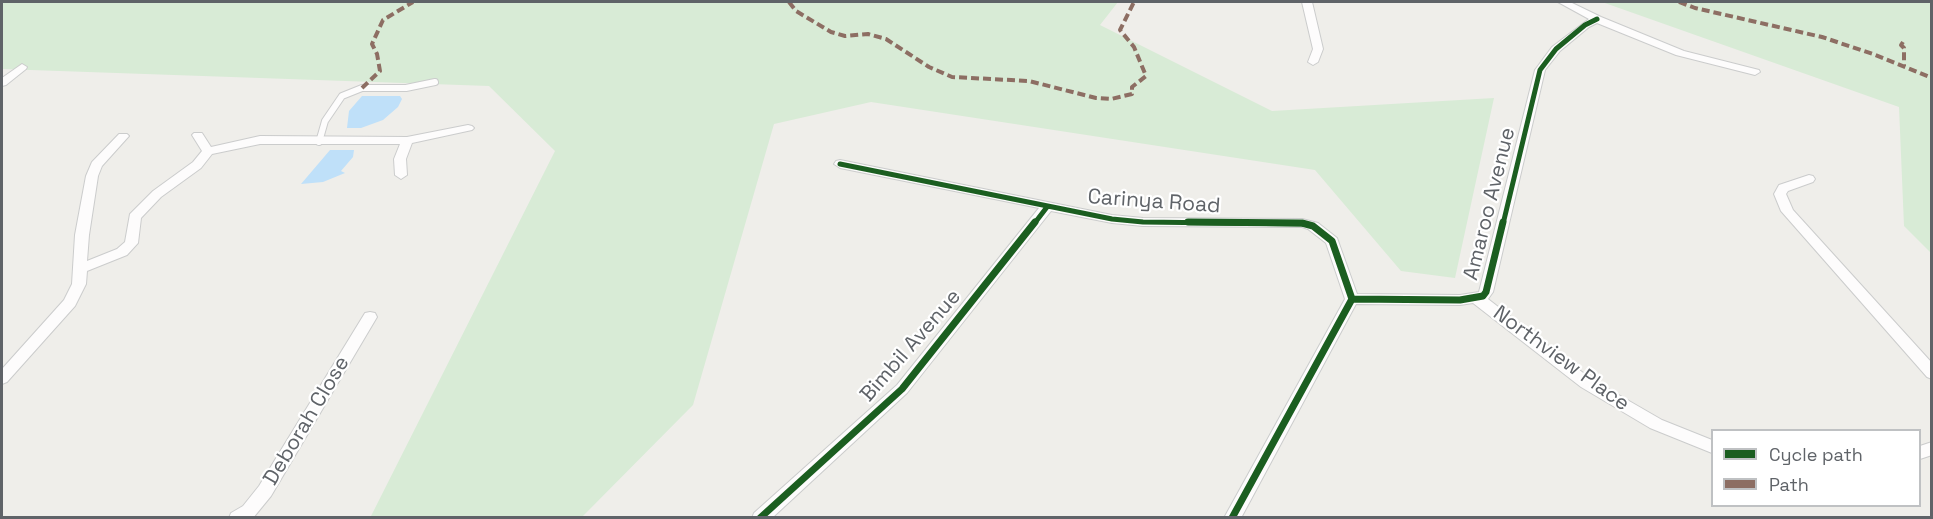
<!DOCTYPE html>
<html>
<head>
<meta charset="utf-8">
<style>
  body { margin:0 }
  #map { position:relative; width:1933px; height:519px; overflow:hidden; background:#efeeea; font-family:"Space Grotesk",sans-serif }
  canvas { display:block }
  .frame { position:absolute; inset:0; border:3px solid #5f6368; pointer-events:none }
  .legend { position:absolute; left:1711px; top:429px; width:210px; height:78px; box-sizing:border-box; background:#fff; border:2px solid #bfc1c3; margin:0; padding:8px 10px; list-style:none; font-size:18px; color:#5f6368 }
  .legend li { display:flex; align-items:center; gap:12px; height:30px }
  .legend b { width:30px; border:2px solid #bfc1c3 }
</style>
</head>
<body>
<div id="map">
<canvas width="1933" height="519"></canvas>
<div class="frame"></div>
<ul class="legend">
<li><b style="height:8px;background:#1b5e20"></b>Cycle path</li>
<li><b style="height:8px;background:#8d6e63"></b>Path</li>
</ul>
</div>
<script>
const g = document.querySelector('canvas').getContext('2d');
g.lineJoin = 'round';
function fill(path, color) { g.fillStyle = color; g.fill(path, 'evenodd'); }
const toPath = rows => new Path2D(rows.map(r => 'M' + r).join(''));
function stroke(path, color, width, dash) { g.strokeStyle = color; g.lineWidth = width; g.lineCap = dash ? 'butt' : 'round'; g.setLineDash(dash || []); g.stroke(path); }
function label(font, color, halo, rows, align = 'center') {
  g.font = font + ' "Space Grotesk",sans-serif'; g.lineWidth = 4.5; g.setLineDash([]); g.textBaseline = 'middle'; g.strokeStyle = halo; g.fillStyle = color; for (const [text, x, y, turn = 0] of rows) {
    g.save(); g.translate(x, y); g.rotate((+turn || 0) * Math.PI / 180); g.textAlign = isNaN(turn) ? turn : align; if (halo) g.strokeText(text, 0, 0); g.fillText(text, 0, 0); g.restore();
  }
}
const green = toPath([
  [2,2,1118,2,1100,25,1272,111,1494,98,1455,278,1401,271,1315,170,871,102,774,124,693,405,582,517,370,518,555,151,489,86,2,69],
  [1602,2,1931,2,1931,253,1904,226,1899,107]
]);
const water = toPath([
  [362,96,400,96,402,99,398,107,383,120,361,128,347,128,349,111],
  [330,150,354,150,353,157,341,171,345,173,323,182,301,184]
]);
const lane = toPath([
  [319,142,325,121,342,96,362,88,406,88,435,82]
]);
const street = toPath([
  [1302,2,1312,2,1323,49,1318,62,1313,65,1308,62,1313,49,1302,2],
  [1558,2,1570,2,1601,17,1684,51,1759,70,1760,72,1755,75,1676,55,1597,23,1589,27,1560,51,1545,70,1493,292,1488,299,1591,379,1662,420,1712,440,1712,453,1650,428,1581,387,1473,303,1460,305,1356,304,1241,518,1224,518,1345,299,1326,243,1308,229,1302,227,1143,226,1112,223,1051,211,907,393,772,518,752,518,754,513,897,385,1039,208,840,168,834,164,836,161,840,160,1112,215,1143,218,1302,219,1318,223,1337,238,1357,294,1460,295,1479,292,1535,70,1552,47,1589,19,1558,2],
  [22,64,27,67,26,69,6,85,2,86,2,78,22,64],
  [468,125,472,126,474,128,472,130,412,143,406,159,407,175,401,179,395,175,394,159,400,144,260,144,212,154,201,168,161,197,141,218,138,243,127,255,87,271,86,284,75,306,7,382,2,384,2,369,64,300,72,284,75,235,86,176,92,162,119,134,127,134,129,136,102,166,98,176,89,235,87,261,117,249,125,242,130,214,153,191,193,162,202,151,192,135,194,133,202,133,211,147,260,136,407,137,468,125],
  [1809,175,1813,176,1815,179,1813,182,1788,191,1786,194,1793,210,1932,363,1932,379,1927,377,1781,211,1774,194,1779,185,1809,175],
  [370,312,375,313,377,317,271,496,253,518,229,518,231,513,243,506,259,486,365,313,370,312],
  [1932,442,1932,455,1920,459,1920,446,1932,442]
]);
const quiet = toPath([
  [789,2,796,11,831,32,845,36,868,34,886,39,929,67,952,77,1029,81,1096,98,1111,99,1132,94,1132,87,1146,76,1134,47,1120,30,1134,2],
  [1679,2,1695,8,1822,37,1873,54,1932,78],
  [1903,42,1901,45,1904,48,1904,66],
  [362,88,380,71,377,54,372,44,383,20,413,2]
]);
const cyclewayFar1 = toPath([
  [840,164,1112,219,1143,222,1305,224],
  [1034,224,1047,207],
  [1503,224,1540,70,1556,49,1585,25,1597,19]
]);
const cycleway = toPath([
  [1188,222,1302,223,1313,226,1332,241,1352,299],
  [760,518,902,389,1035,222],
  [1232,518,1352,299,1460,300,1483,296,1486,292,1503,222]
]);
const streetNames = [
  ["Carinya Road",1154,202,4],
  ["Amaroo Avenue",1490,204,-76],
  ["Bimbil Avenue",911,346,-49],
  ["Northview Place",1561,359,36],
  ["Deborah Close",307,421,-59]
];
fill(green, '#d8ebd6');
fill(water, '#bfe0f9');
stroke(lane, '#cbcccc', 8);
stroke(street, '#cbcccc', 2);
stroke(lane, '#fdfcfc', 6);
fill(street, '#fdfcfc');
stroke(quiet, '#8d6e63', 4, [8, 4]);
stroke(cyclewayFar1, '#1b5e20', 5);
stroke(cycleway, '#1b5e20', 7);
label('21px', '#5f6368', '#fff', streetNames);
</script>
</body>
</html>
